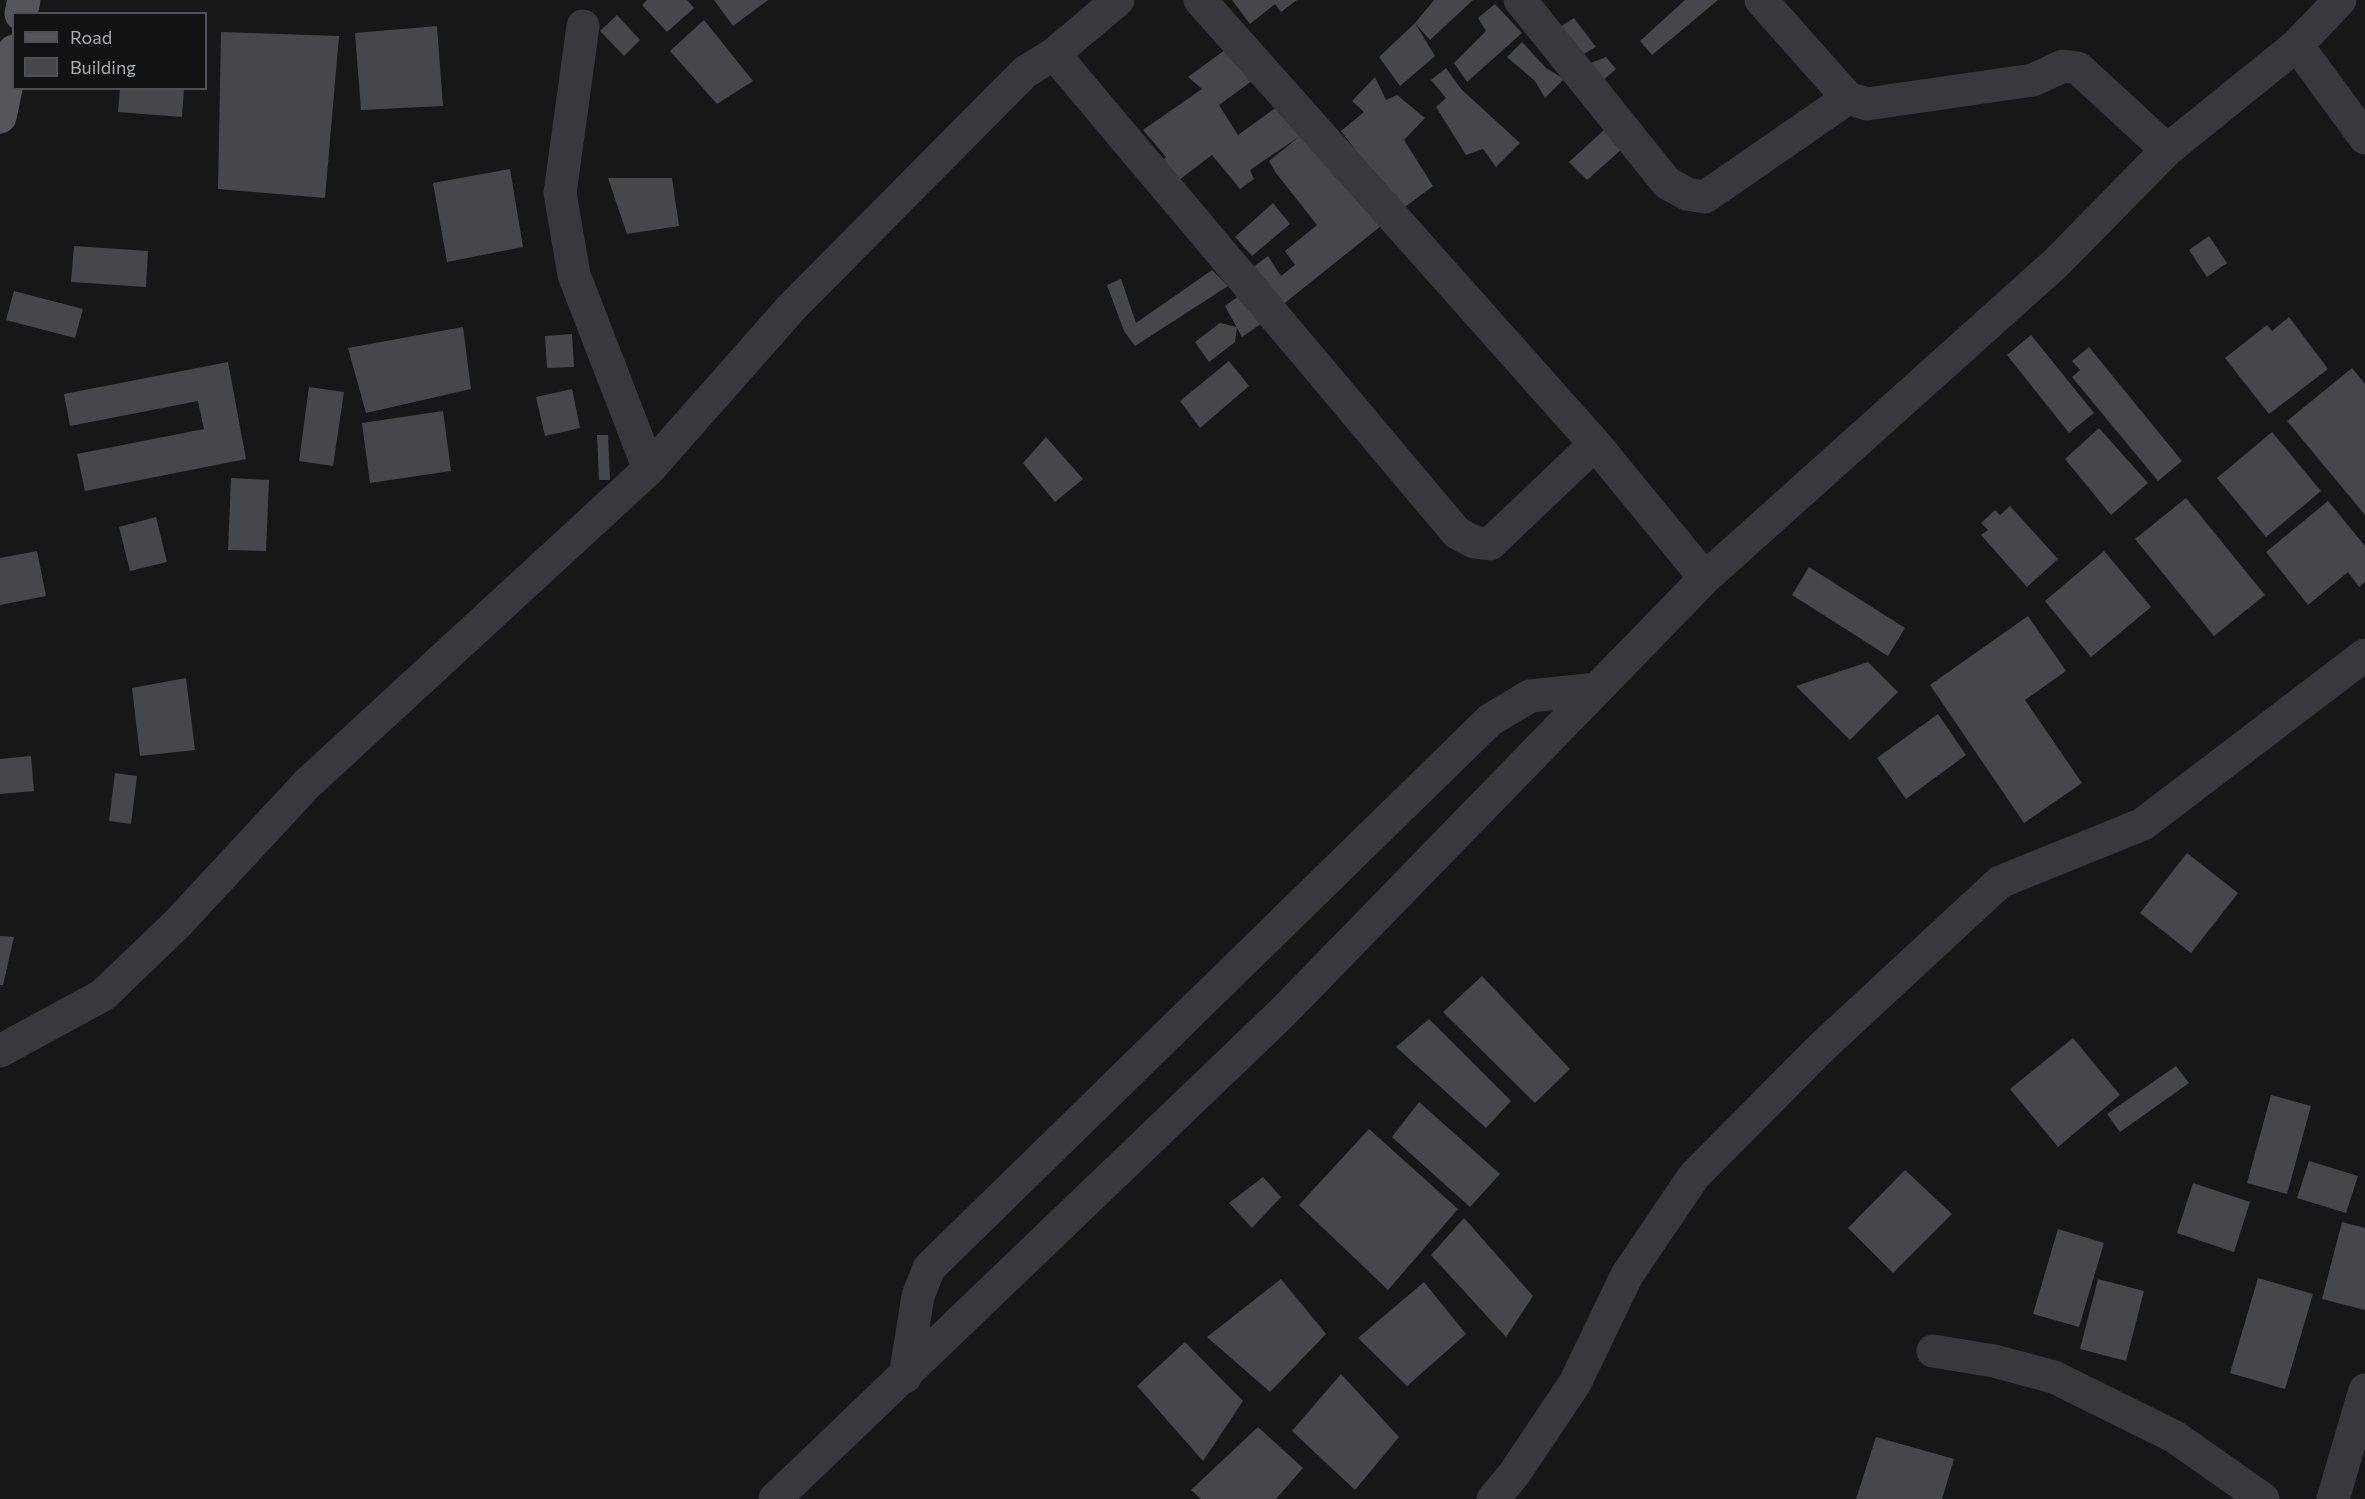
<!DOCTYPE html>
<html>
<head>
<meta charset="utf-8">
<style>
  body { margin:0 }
  #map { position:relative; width:2365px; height:1499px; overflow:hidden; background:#171718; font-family:Commissioner,sans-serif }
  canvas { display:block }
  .legend { position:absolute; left:12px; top:12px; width:195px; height:78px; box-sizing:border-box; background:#121213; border:2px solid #4f5055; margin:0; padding:8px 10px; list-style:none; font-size:18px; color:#abadb7 }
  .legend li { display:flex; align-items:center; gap:12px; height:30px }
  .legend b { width:30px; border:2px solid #4f5055 }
</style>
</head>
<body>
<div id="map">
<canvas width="2365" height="1499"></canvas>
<ul class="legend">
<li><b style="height:8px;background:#55555c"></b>Road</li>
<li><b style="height:16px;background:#46474b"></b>Building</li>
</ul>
</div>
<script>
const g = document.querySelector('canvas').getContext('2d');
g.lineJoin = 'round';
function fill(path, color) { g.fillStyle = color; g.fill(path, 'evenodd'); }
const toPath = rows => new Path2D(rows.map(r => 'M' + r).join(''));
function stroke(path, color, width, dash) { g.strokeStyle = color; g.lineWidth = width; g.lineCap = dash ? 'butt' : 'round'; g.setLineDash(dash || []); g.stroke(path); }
const building = toPath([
  [647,0,687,0,694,8,667,32,642,5],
  [714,0,768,0,733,26],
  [1232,0,1297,0,1281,12,1275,4,1250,24],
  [1434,0,1473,0,1430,40,1415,23],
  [1685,0,1718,0,1652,55,1640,41],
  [1495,4,1522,33,1467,82,1454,63,1486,31,1478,18],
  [617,15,640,40,624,56,600,31],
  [1574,18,1596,47,1573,60,1554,31],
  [704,20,753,81,717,104,670,51],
  [1415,23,1435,56,1400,86,1379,57],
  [437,26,443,106,361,110,355,33],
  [221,32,339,36,325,198,218,189],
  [1522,42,1546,68,1564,79,1545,98,1535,81,1507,57],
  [1229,47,1256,78,1219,105,1238,135,1281,104,1381,226,1276,310,1244,274,1268,256,1281,276,1295,265,1285,251,1317,225,1276,173,1269,161,1300,136,1250,170,1254,179,1240,189,1212,155,1175,183,1159,164,1166,157,1143,130,1202,89,1188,77],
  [1606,57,1616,69,1593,89,1583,66],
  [1446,68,1461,89,1520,143,1496,167,1483,149,1466,155,1436,107,1446,98,1431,80],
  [1375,77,1386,100,1397,95,1425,118,1404,140,1433,186,1401,210,1341,131,1364,112,1352,101],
  [120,88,184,88,182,117,118,112],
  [1604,130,1622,149,1587,180,1569,162],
  [510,169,523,247,447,262,433,183],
  [608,178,672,178,679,226,627,234],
  [1273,203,1290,224,1252,256,1235,237],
  [2209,236,2227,263,2207,277,2189,250],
  [74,246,148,251,146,287,71,282],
  [1212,270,1228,286,1135,346,1124,331,1107,285,1121,279,1136,323],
  [14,291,83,309,75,338,6,320],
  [1244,292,1265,321,1242,337,1225,306],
  [2289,317,2328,369,2269,414,2225,358,2267,325,2272,331],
  [1220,323,1237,327,1235,342,1209,362,1195,342],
  [463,327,471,389,366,413,348,348],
  [572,334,574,367,547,368,545,336],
  [2031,335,2094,413,2069,433,2007,355],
  [2089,347,2182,461,2158,481,2072,377,2080,370,2072,361],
  [1229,361,1249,386,1200,428,1180,401],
  [228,362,246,459,85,491,77,454,204,429,198,401,70,426,64,394],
  [2352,368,2365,384,2365,515,2287,421],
  [309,387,344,392,333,466,299,461],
  [572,389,580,428,545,436,536,397],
  [443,411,451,471,370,483,362,423],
  [2099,428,2148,483,2111,515,2065,459],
  [2272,432,2321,491,2266,537,2217,478],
  [597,435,608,435,610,480,599,480],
  [1046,437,1083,479,1055,502,1023,463],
  [231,478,269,480,266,551,228,550],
  [2186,498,2265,595,2214,636,2135,539],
  [2328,501,2365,546,2365,582,2359,587,2348,572,2308,605,2266,552],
  [2010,506,2058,559,2027,587,1981,535,1988,530,1981,523,1995,510,2000,515],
  [156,517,167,562,130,571,119,527],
  [37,551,46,596,0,605,0,558],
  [2104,551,2151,607,2091,657,2045,601],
  [1809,567,1905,628,1888,656,1792,595],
  [2028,616,2066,671,2025,700,2082,783,2024,823,1930,685],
  [1868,662,1898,692,1850,740,1796,686],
  [186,678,195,750,140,756,132,688],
  [1938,714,1966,755,1906,799,1877,758],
  [31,756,34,791,0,794,0,759],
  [115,773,137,776,131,824,109,821],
  [2187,853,2238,893,2191,953,2140,913],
  [0,936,14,937,3,985,0,985],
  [1482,976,1570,1069,1535,1103,1443,1012],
  [1429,1019,1511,1101,1486,1128,1396,1047],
  [2073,1038,2120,1095,2058,1147,2010,1089],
  [2176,1066,2189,1083,2120,1132,2107,1114],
  [2271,1095,2311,1106,2287,1194,2247,1183],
  [1419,1102,1500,1174,1470,1207,1392,1137],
  [1369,1129,1458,1209,1388,1290,1299,1205],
  [2309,1161,2358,1176,2346,1213,2297,1198],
  [1905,1170,1952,1214,1893,1273,1848,1228],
  [1263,1177,1281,1197,1252,1228,1229,1203],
  [2193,1183,2250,1202,2234,1252,2177,1233],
  [1464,1218,1533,1296,1506,1337,1431,1255],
  [2342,1222,2365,1228,2365,1310,2322,1299],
  [2058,1229,2104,1243,2079,1327,2033,1314],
  [2258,1278,2313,1294,2285,1389,2230,1373],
  [1281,1279,1326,1334,1270,1392,1207,1337],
  [2098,1279,2144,1291,2126,1361,2080,1349],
  [1424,1282,1466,1334,1407,1386,1358,1338],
  [1185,1342,1243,1401,1203,1461,1137,1386],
  [1341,1374,1399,1437,1355,1490,1292,1431],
  [1258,1427,1303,1468,1276,1499,1201,1499,1191,1490],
  [1876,1437,1954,1459,1942,1499,1856,1499]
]);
const minor = toPath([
  [1200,0,1595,444,1705,578],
  [1520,0,1667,183,1687,194,1705,197,1848,98],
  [1761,0,1848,98,1867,104,2033,80,2063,66,2078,68,2167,150],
  [583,26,560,193,574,275,649,469],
  [2297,45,2365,138],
  [1054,54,1457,533,1474,542,1490,544,1595,444],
  [0,1051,103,995,177,924,307,784,649,469,792,307,1025,72,1054,54,1118,0],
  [1933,1351,1994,1361,2054,1377,2175,1437,2263,1499],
  [905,1377,918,1296,929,1268,1490,720,1530,696,1597,689],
  [775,1499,1283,1012,1705,578,2056,263,2167,150,2297,45,2340,0],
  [1493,1499,1514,1474,1575,1383,1627,1275,1694,1176,1822,1047,2000,882,2143,824,2365,655],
  [2333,1499,2365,1390]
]);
const major = toPath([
  [21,14,24,0],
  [0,117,14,51]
]);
fill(building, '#46474b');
stroke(minor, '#38383d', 33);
stroke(major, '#55555c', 33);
</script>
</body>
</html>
